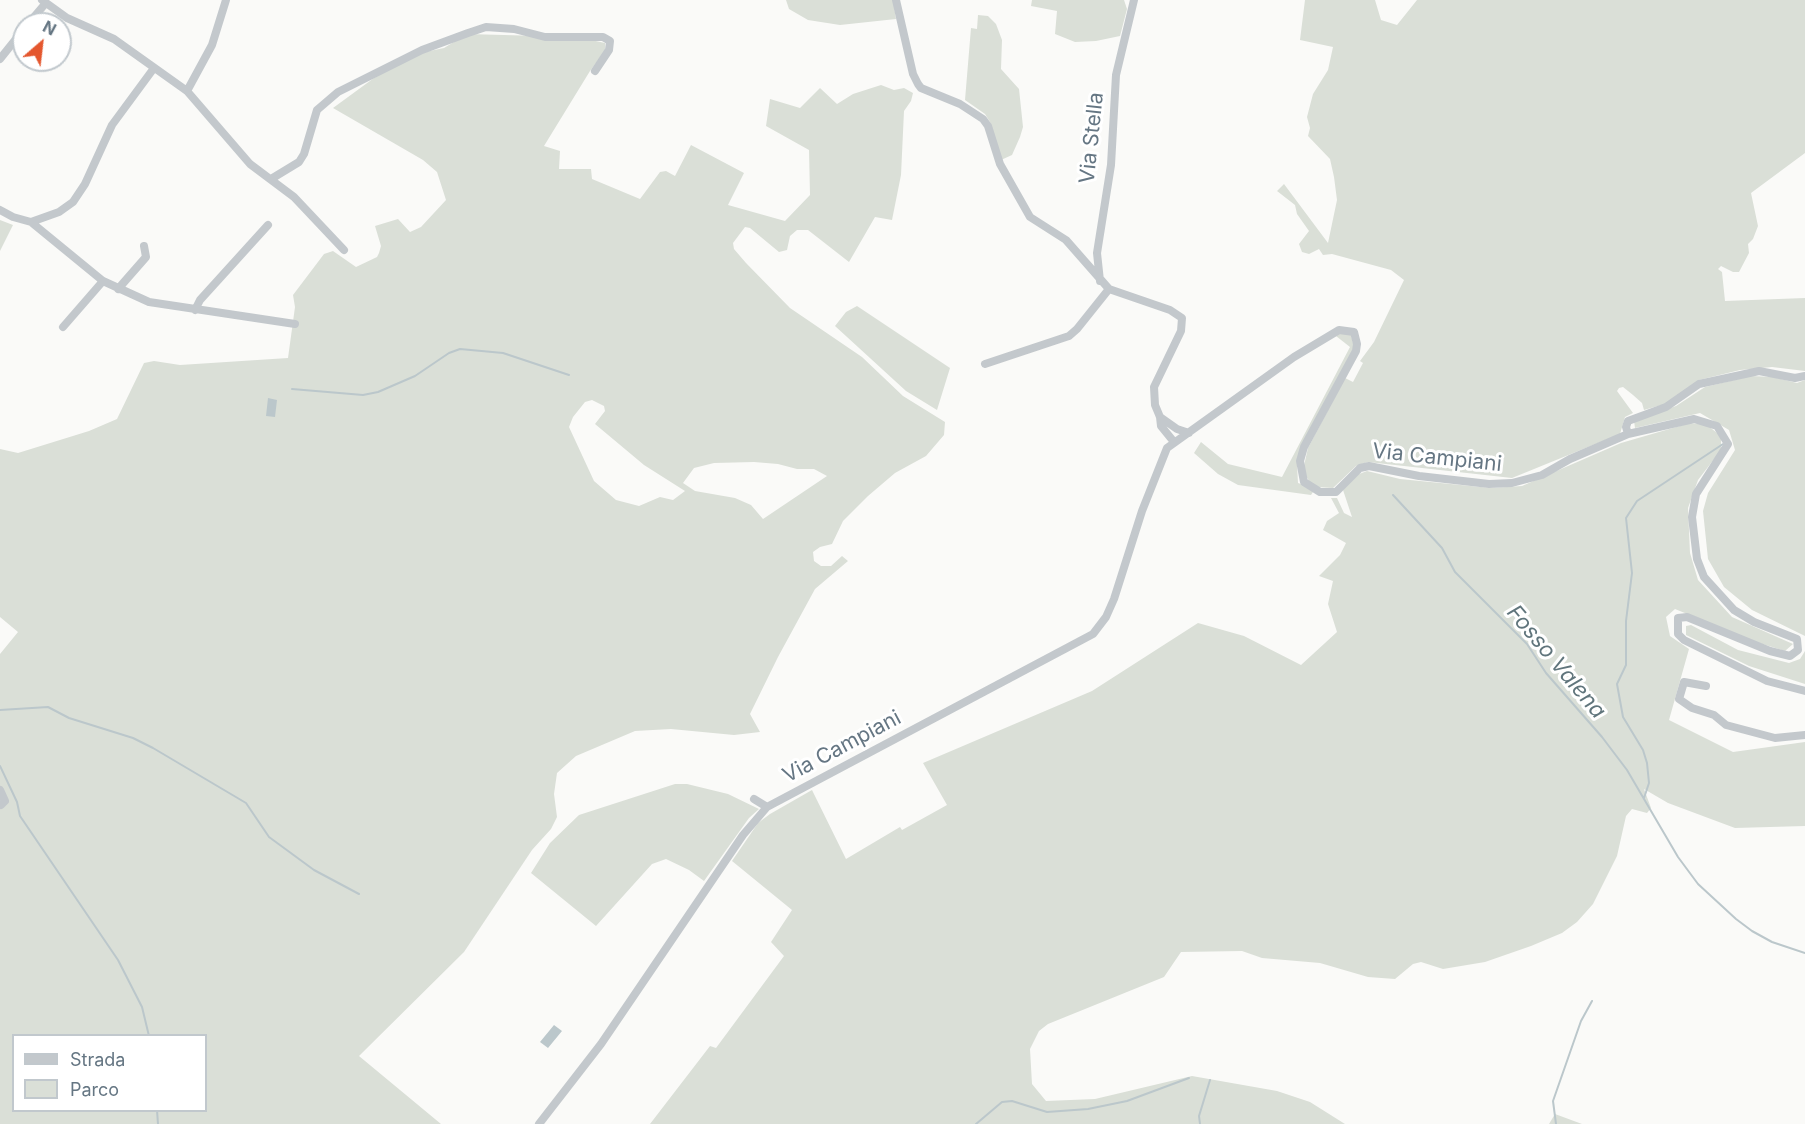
<!DOCTYPE html>
<html>
<head>
<meta charset="utf-8">
<style>
  body { margin:0 }
  #map { position:relative; width:1805px; height:1124px; overflow:hidden; background:#fafaf8; font-family:Inter,sans-serif }
  canvas { display:block }
  .legend { position:absolute; left:12px; top:1034px; width:195px; height:78px; box-sizing:border-box; background:#fff; border:2px solid #c1c8cd; margin:0; padding:8px 10px; list-style:none; font-size:18px; color:#657683 }
  .legend li { display:flex; align-items:center; gap:12px; height:30px }
  .legend b { width:30px; border:2px solid #c1c8cd }
  .north { position:absolute; left:12px; top:12px; width:60px; height:60px; box-sizing:border-box; background:#fff; border:2px solid #c1c8cd; border-radius:50%; rotate:28deg; font-size:16px; font-weight:700; line-height:24px; text-align:center; color:#657683 }
  .north::after { content:''; display:block; margin:auto; width:21px; height:27px; background:#e4572e; clip-path:polygon(50% 0,100% 100%,50% 72%,0 100%) }
</style>
</head>
<body>
<div id="map">
<canvas width="1805" height="1124"></canvas>
<ul class="legend">
<li><b style="height:8px;background:#c3c8cc"></b>Strada</li>
<li><b style="height:16px;background:#dadfd7"></b>Parco</li>
</ul>
<div class="north">N</div>
</div>
<script>
const g = document.querySelector('canvas').getContext('2d');
g.lineJoin = 'round';
function fill(path, color) { g.fillStyle = color; g.fill(path, 'evenodd'); }
const toPath = rows => new Path2D(rows.map(r => 'M' + r).join(''));
function stroke(path, color, width, dash) { g.strokeStyle = color; g.lineWidth = width; g.lineCap = dash ? 'butt' : 'round'; g.setLineDash(dash || []); g.stroke(path); }
function label(font, color, halo, rows, align = 'center') {
  g.font = font + ' Inter,sans-serif'; g.lineWidth = 6; g.setLineDash([]); g.textBaseline = 'middle'; g.strokeStyle = halo; g.fillStyle = color; for (const [text, x, y, turn = 0] of rows) {
    g.save(); g.translate(x, y); g.rotate((+turn || 0) * Math.PI / 180); g.textAlign = isNaN(turn) ? turn : align; if (halo) g.strokeText(text, 0, 0); g.fillText(text, 0, 0); g.restore();
  }
}
const green = toPath([
  [786,0,893,0,896,19,840,25,808,20,789,9],
  [1032,0,1124,0,1127,9,1120,36,1096,41,1075,42,1055,34,1057,11,1031,6],
  [1305,0,1375,0,1381,20,1397,25,1417,0,1805,0,1805,153,1751,193,1758,226,1753,239,1748,244,1749,253,1739,272,1733,272,1721,266,1718,269,1722,272,1725,301,1805,298,1805,371,1772,367,1740,370,1699,380,1665,404,1644,410,1642,403,1633,395,1623,387,1619,388,1617,391,1633,413,1625,417,1620,434,1512,478,1368,462,1356,466,1333,488,1316,487,1310,483,1303,470,1308,448,1345,378,1353,382,1363,363,1360,361,1374,342,1404,280,1391,270,1332,254,1323,255,1319,249,1309,254,1302,252,1299,244,1309,231,1297,214,1295,205,1277,191,1284,184,1328,243,1337,200,1334,177,1330,159,1308,136,1310,128,1307,117,1313,94,1328,70,1333,47,1300,40],
  [978,15,988,16,996,24,1002,40,1001,69,1019,89,1023,127,1020,137,1012,155,1001,160,990,122,985,114,965,100,971,28,977,29],
  [467,34,577,37,605,43,605,51,590,71,544,146,560,151,559,169,591,169,592,179,640,199,660,172,666,171,675,176,691,145,744,173,728,205,785,221,810,195,809,150,766,126,770,99,800,108,820,88,837,104,853,94,881,85,894,90,904,88,913,93,911,101,904,111,901,175,892,220,875,217,849,262,808,230,797,230,790,236,787,250,779,252,750,228,745,227,733,243,734,249,746,263,790,308,862,357,903,396,945,422,944,435,926,456,895,473,868,496,843,521,832,544,820,547,813,552,814,561,821,566,831,566,842,556,848,561,815,589,778,657,750,714,760,732,734,735,671,729,635,731,576,756,557,773,554,794,557,817,551,829,532,850,464,952,359,1056,441,1124,0,1124,0,654,18,632,0,617,0,449,18,453,89,431,117,419,144,363,154,361,180,365,288,358,295,307,293,295,324,254,333,251,356,267,377,257,379,253,381,246,375,226,398,219,410,232,421,227,446,200,437,172,423,160,333,108,374,78,420,53,444,48],
  [592,400,604,406,605,411,595,424,644,465,685,491,673,500,660,497,639,506,616,500,594,481,569,427,573,417,585,402],
  [754,462,778,464,797,469,814,469,827,476,763,519,751,505,735,498,695,491,683,483,694,468,714,463],
  [14,1036,206,1036,206,1110,14,1110],
  [0,220,13,225,0,251],
  [857,306,950,368,937,410,906,391,835,326,846,312],
  [1340,333,1351,335,1354,347,1297,465,1298,483,1304,485,1313,492,1311,495,1238,485,1218,474,1194,453,1201,442,1228,464,1282,477,1350,347,1336,336],
  [1751,376,1773,377,1797,383,1805,380,1805,636,1752,610,1724,587,1708,559,1703,511,1708,493,1735,450,1729,430,1700,413,1635,428,1634,421,1676,406,1705,387],
  [1690,423,1707,425,1721,436,1721,450,1698,480,1688,508,1690,553,1698,580,1732,617,1793,644,1785,651,1756,642,1675,609,1666,617,1670,636,1689,649,1669,720,1733,752,1805,742,1805,826,1735,828,1668,803,1644,789,1651,808,1647,813,1632,809,1626,816,1617,856,1593,904,1577,922,1562,933,1531,946,1485,962,1443,969,1421,962,1413,964,1395,979,1368,977,1320,963,1262,958,1242,951,1181,952,1164,977,1048,1024,1039,1031,1030,1049,1032,1084,1046,1101,1095,1099,1192,1076,1277,1091,1310,1102,1345,1124,650,1124,710,1046,716,1048,784,956,771,942,792,910,732,861,758,823,770,814,812,790,846,859,900,827,902,830,947,805,923,763,1092,691,1198,623,1244,636,1301,665,1337,632,1328,604,1333,581,1319,576,1340,555,1346,543,1323,530,1327,521,1339,513,1331,498,1337,498,1344,513,1352,517,1343,490,1354,476,1367,471,1400,479,1491,488,1522,486,1621,443],
  [1691,625,1738,650,1789,663,1800,659,1805,651,1805,684,1749,666,1686,635,1686,626],
  [675,784,687,784,728,794,759,809,749,818,704,881,689,870,666,859,652,864,596,926,531,873,550,843,579,815],
  [1555,1114,1582,1124,1549,1124]
]);
const water = toPath([
  [268,398,277,400,275,417,266,416],
  [554,1025,562,1031,548,1048,540,1042]
]);
const stream = toPath([
  [292,389,363,395,378,392,415,376,449,353,460,349,503,353,569,375],
  [1393,495,1442,548,1455,572,1527,644,1546,673,1602,737,1627,770,1678,857,1698,884,1736,919,1752,931,1772,942,1805,953],
  [0,710,48,707,69,718,133,738,153,748,246,803,269,837,314,870,359,894],
  [0,766,17,802,20,816,118,960,142,1007,149,1036],
  [1644,798,1649,783,1647,763,1643,750,1623,717,1617,684,1626,665,1626,621,1632,573,1626,518,1637,501,1723,444],
  [157,1110,158,1124],
  [976,1124,1002,1102,1012,1101,1047,1112,1088,1109,1127,1101,1189,1078],
  [1200,1124,1199,1116,1210,1080],
  [1556,1124,1553,1101,1581,1021,1592,1001]
]);
const minor = toPath([
  [42,0,67,18,114,39,187,91,250,164,294,197,344,250],
  [896,0,913,74,918,84,921,88,960,104,983,119,988,126,1000,164,1030,217,1066,240,1109,289,1170,310,1182,318,1181,331,1154,387,1155,405,1160,417,1161,426,1174,442],
  [28,24,45,4],
  [0,59,24,29],
  [187,91,212,45,226,0],
  [271,179,299,162,304,154,317,110,338,92,422,50,468,33,486,27,514,29,545,37,603,37,610,41,609,50,595,71],
  [0,210,13,217,31,222,103,281,149,302,295,324],
  [31,222,59,212,73,202,85,184,112,125,154,68],
  [1100,281,1097,253,1111,165,1116,75,1134,0],
  [118,289,146,257,144,246],
  [195,310,200,300,268,225],
  [63,327,103,281],
  [985,364,1069,336,1077,329,1109,289],
  [1160,417,1177,429,1189,433],
  [1628,434,1626,427,1628,421,1666,407,1699,384,1759,371,1795,378,1805,376],
  [1706,686,1684,682,1679,699,1692,708,1714,715,1726,725,1775,738,1805,735],
  [0,790,5,801,1,805],
  [754,799,767,807],
  [539,1124,601,1044,743,835,767,807,1093,634,1106,617,1114,599,1142,511,1167,448,1294,357,1339,330,1354,332,1357,344,1356,351,1304,447,1300,461,1304,482,1320,492,1336,492,1360,468,1369,466,1419,476,1489,484,1512,483,1542,475,1570,459,1628,434,1694,419,1717,426,1728,444,1696,494,1692,517,1697,559,1704,577,1734,610,1754,622,1797,639,1798,650,1790,656,1770,651,1687,617,1678,618,1678,634,1684,640,1767,681,1805,691]
]);
const streetNames = [
  ["Via Stella",1092,138,-84],
  ["Via Campiani",1437,458,6],
  ["Via Campiani",842,747,-28]
];
const waterNames = [
  ["Fosso Valena",1556,662,50]
];
fill(green, '#dadfd7');
fill(water, '#bbc7cb');
stroke(stream, '#bbc7cb', 2);
stroke(minor, '#c3c8cc', 8);
label('21px', '#657683', '#fff', streetNames);
label('italic 22px', '#60757c', '#fff', waterNames);
</script>
</body>
</html>
